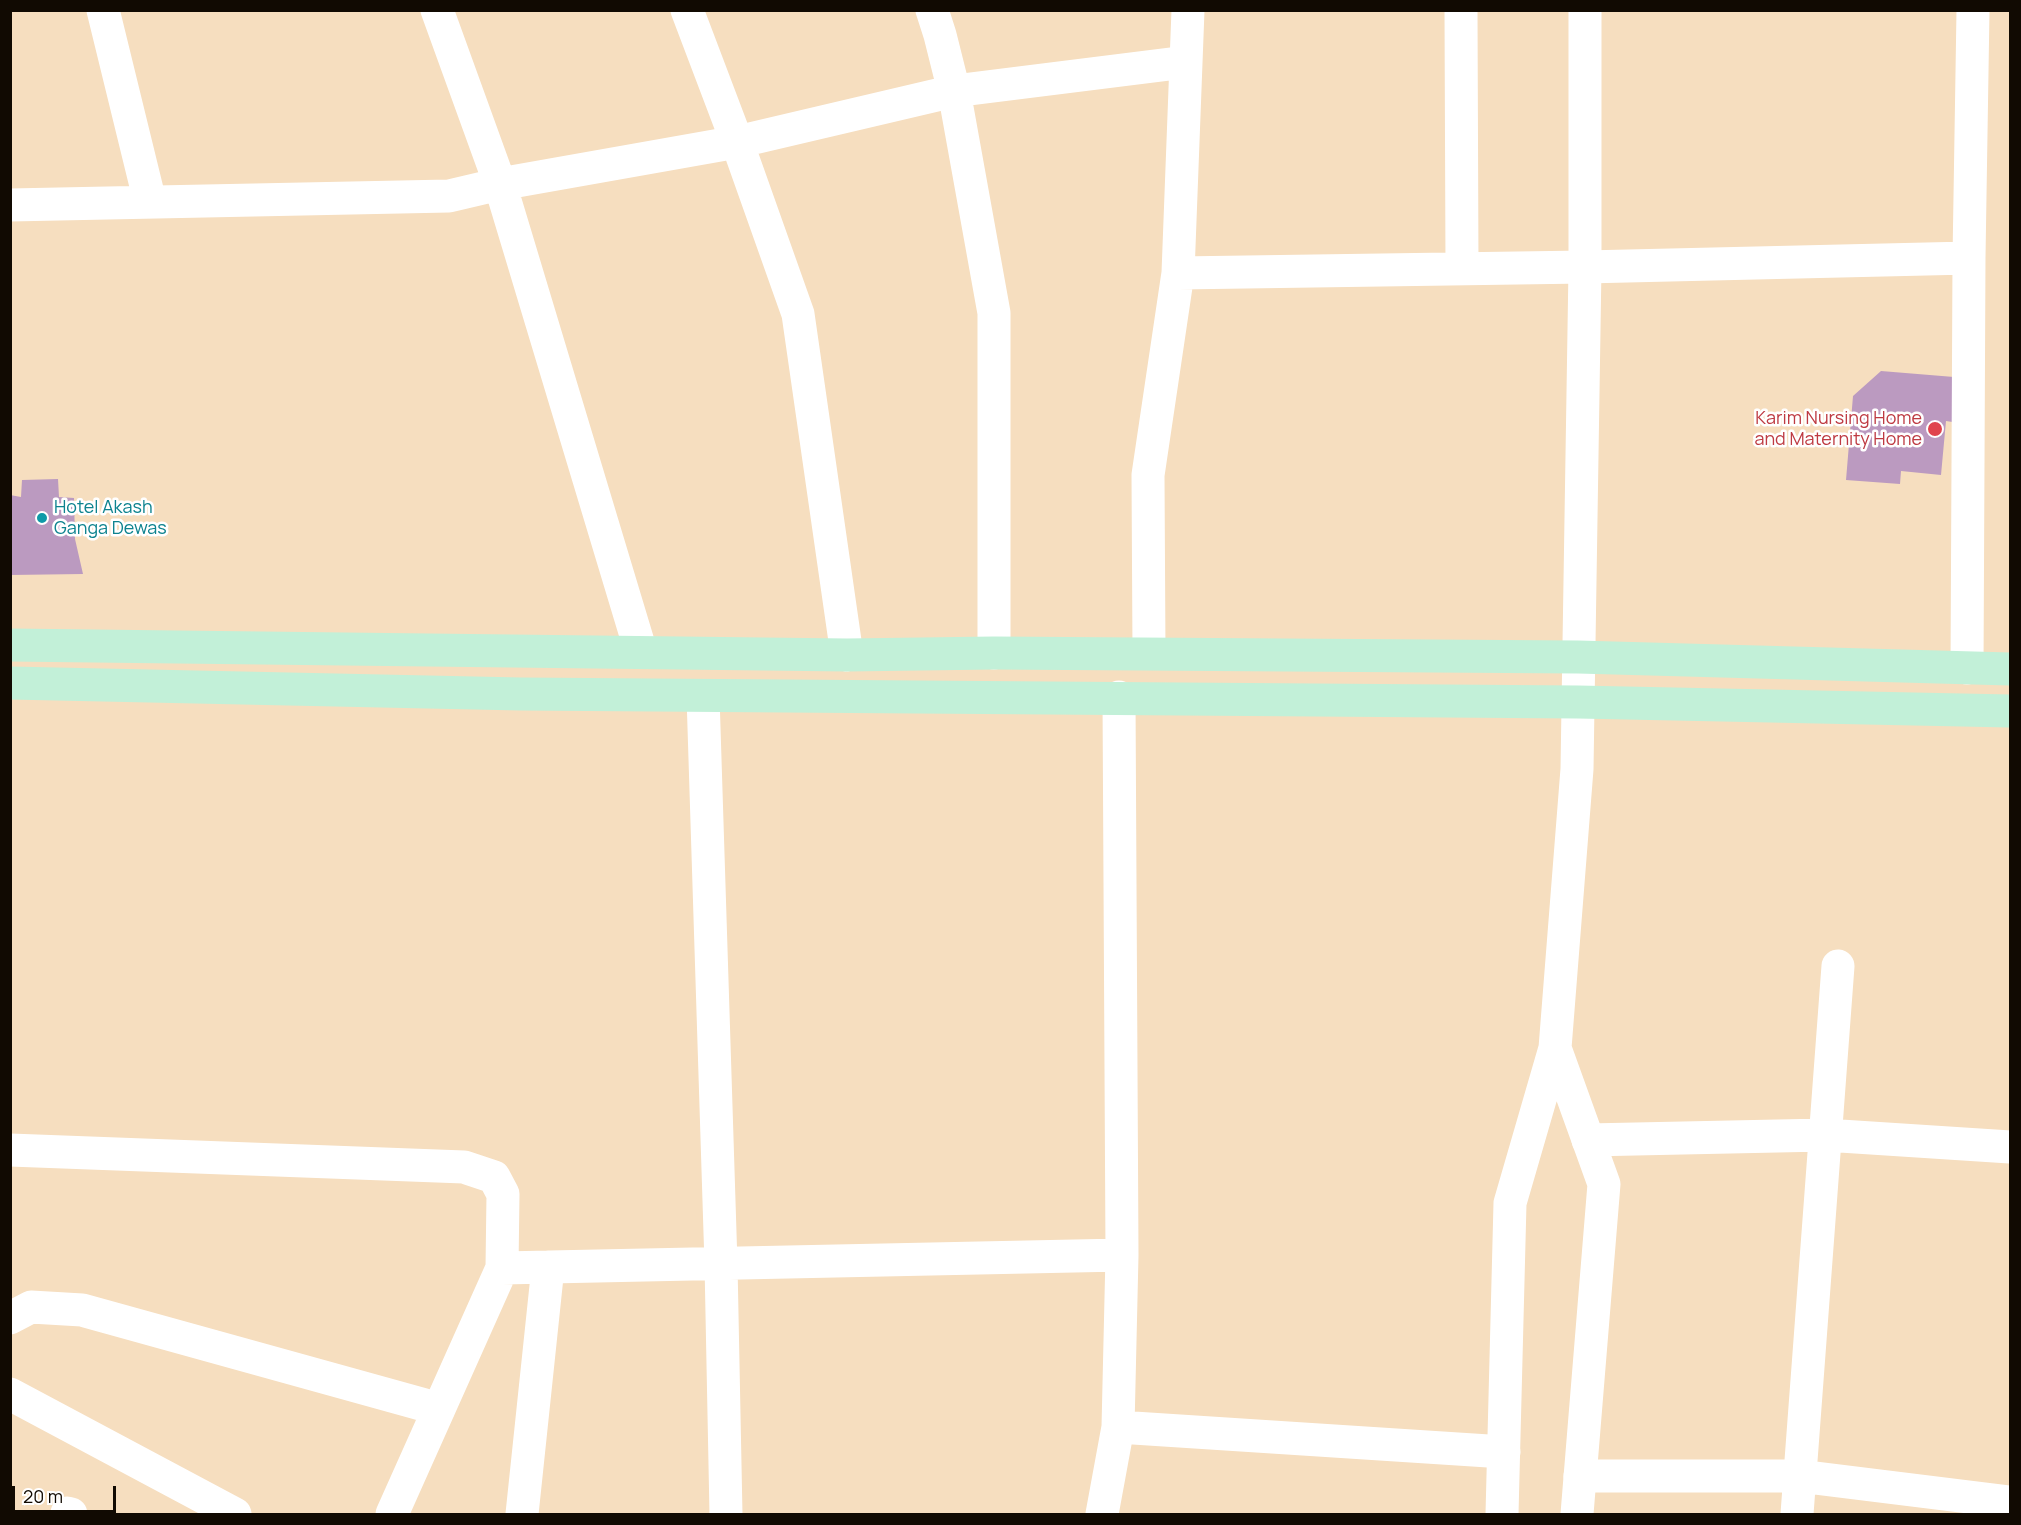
<!DOCTYPE html>
<html>
<head>
<meta charset="utf-8">
<style>
  body { margin:0 }
  #map { position:relative; width:2021px; height:1525px; overflow:hidden; background:#f6debf; font-family:Manrope,sans-serif }
  canvas { display:block }
  .frame { position:absolute; inset:0; border:12px solid #110a02; pointer-events:none }
  .scale { position:absolute; left:12px; top:1486px; width:104px; height:27px; box-sizing:border-box; border:3px solid #110a02; border-top:0; padding-left:8px; font-size:18px; line-height:21px; white-space:nowrap; color:#110a02; -webkit-text-stroke:4px #fff; paint-order:stroke }
</style>
</head>
<body>
<div id="map">
<canvas width="2021" height="1525"></canvas>
<div class="frame"></div>
<div class="scale">20 m</div>
</div>
<script>
const g = document.querySelector('canvas').getContext('2d');
g.lineJoin = 'round';
function fill(path, color) { g.fillStyle = color; g.fill(path, 'evenodd'); }
const toPath = rows => new Path2D(rows.map(r => 'M' + r).join(''));
function stroke(path, color, width, dash) { g.strokeStyle = color; g.lineWidth = width; g.lineCap = dash ? 'butt' : 'round'; g.setLineDash(dash || []); g.stroke(path); }
function label(font, color, halo, rows, align = 'center') {
  g.font = font + ' Manrope,sans-serif'; g.lineWidth = 5; g.setLineDash([]); g.textBaseline = 'middle'; g.strokeStyle = halo; g.fillStyle = color; for (const [text, x, y, turn = 0] of rows) {
    g.save(); g.translate(x, y); g.rotate((+turn || 0) * Math.PI / 180); g.textAlign = isNaN(turn) ? turn : align; if (halo) g.strokeText(text, 0, 0); g.fillText(text, 0, 0); g.restore();
  }
}
const building = toPath([
  [1881,371,1954,377,1959,423,1946,421,1941,475,1901,471,1900,484,1846,480,1853,396],
  [58,479,59,497,74,498,75,539,83,574,10,575,10,495,21,497,22,480]
]);
const minor = toPath([
  [103,10,150,202],
  [437,10,500,184,641,652],
  [687,10,737,142,798,314,847,655],
  [932,10,940,35,954,91,994,313,994,653],
  [1461,10,1462,269],
  [10,205,449,196,500,184,737,142,954,91,1186,62],
  [1178,273,1585,267,1969,258],
  [1149,653,1148,475,1178,273,1188,10],
  [1967,668,1969,258,1973,10],
  [703,696,721,1264,726,1514],
  [1588,1140,1825,1135,2010,1147],
  [10,1150,464,1167,494,1177,503,1194,502,1268],
  [10,1318,31,1307,82,1310,439,1409],
  [10,1394,235,1514],
  [1118,1427,1122,1255,1119,697],
  [1580,1476,1800,1476,2010,1502],
  [67,1513,71,1514],
  [392,1514,502,1268,1122,1255],
  [522,1514,548,1267],
  [1102,1514,1118,1427,1504,1452],
  [1797,1514,1838,966]
]);
const tertiary = toPath([
  [1555,1048,1604,1184,1577,1514],
  [1502,1514,1510,1203,1555,1048,1577,769,1585,267,1585,10]
]);
const primary = toPath([
  [10,645,847,655,994,653,1578,657,2010,669],
  [10,683,521,694,1578,702,2010,711]
]);
const markers = [
  [1935,429,8,"#e0444e"],
  [42,518,6,"#0f9aa8"]
];
const healthNames = [
  ["Karim Nursing Home",1922,419],
  ["and Maternity Home",1922,440]
];
const cultureNames = [
  ["Hotel Akash",54,508],
  ["Ganga Dewas",54,529]
];
fill(building, '#bb9ac0');
stroke(minor, '#fff', 33);
stroke(tertiary, '#fff', 33);
stroke(primary, '#c2f0d8', 33);
for (const [x, y, r, color] of markers) { const dot = new Path2D(); dot.arc(x, y, r, 0, 2 * Math.PI); g.fillStyle = color; g.fill(dot); stroke(dot, '#fff', 2); }
label('18px', '#be3a42', '#fff', healthNames, 'right');
label('18px', '#0d838f', '#fff', cultureNames, 'left');
</script>
</body>
</html>
